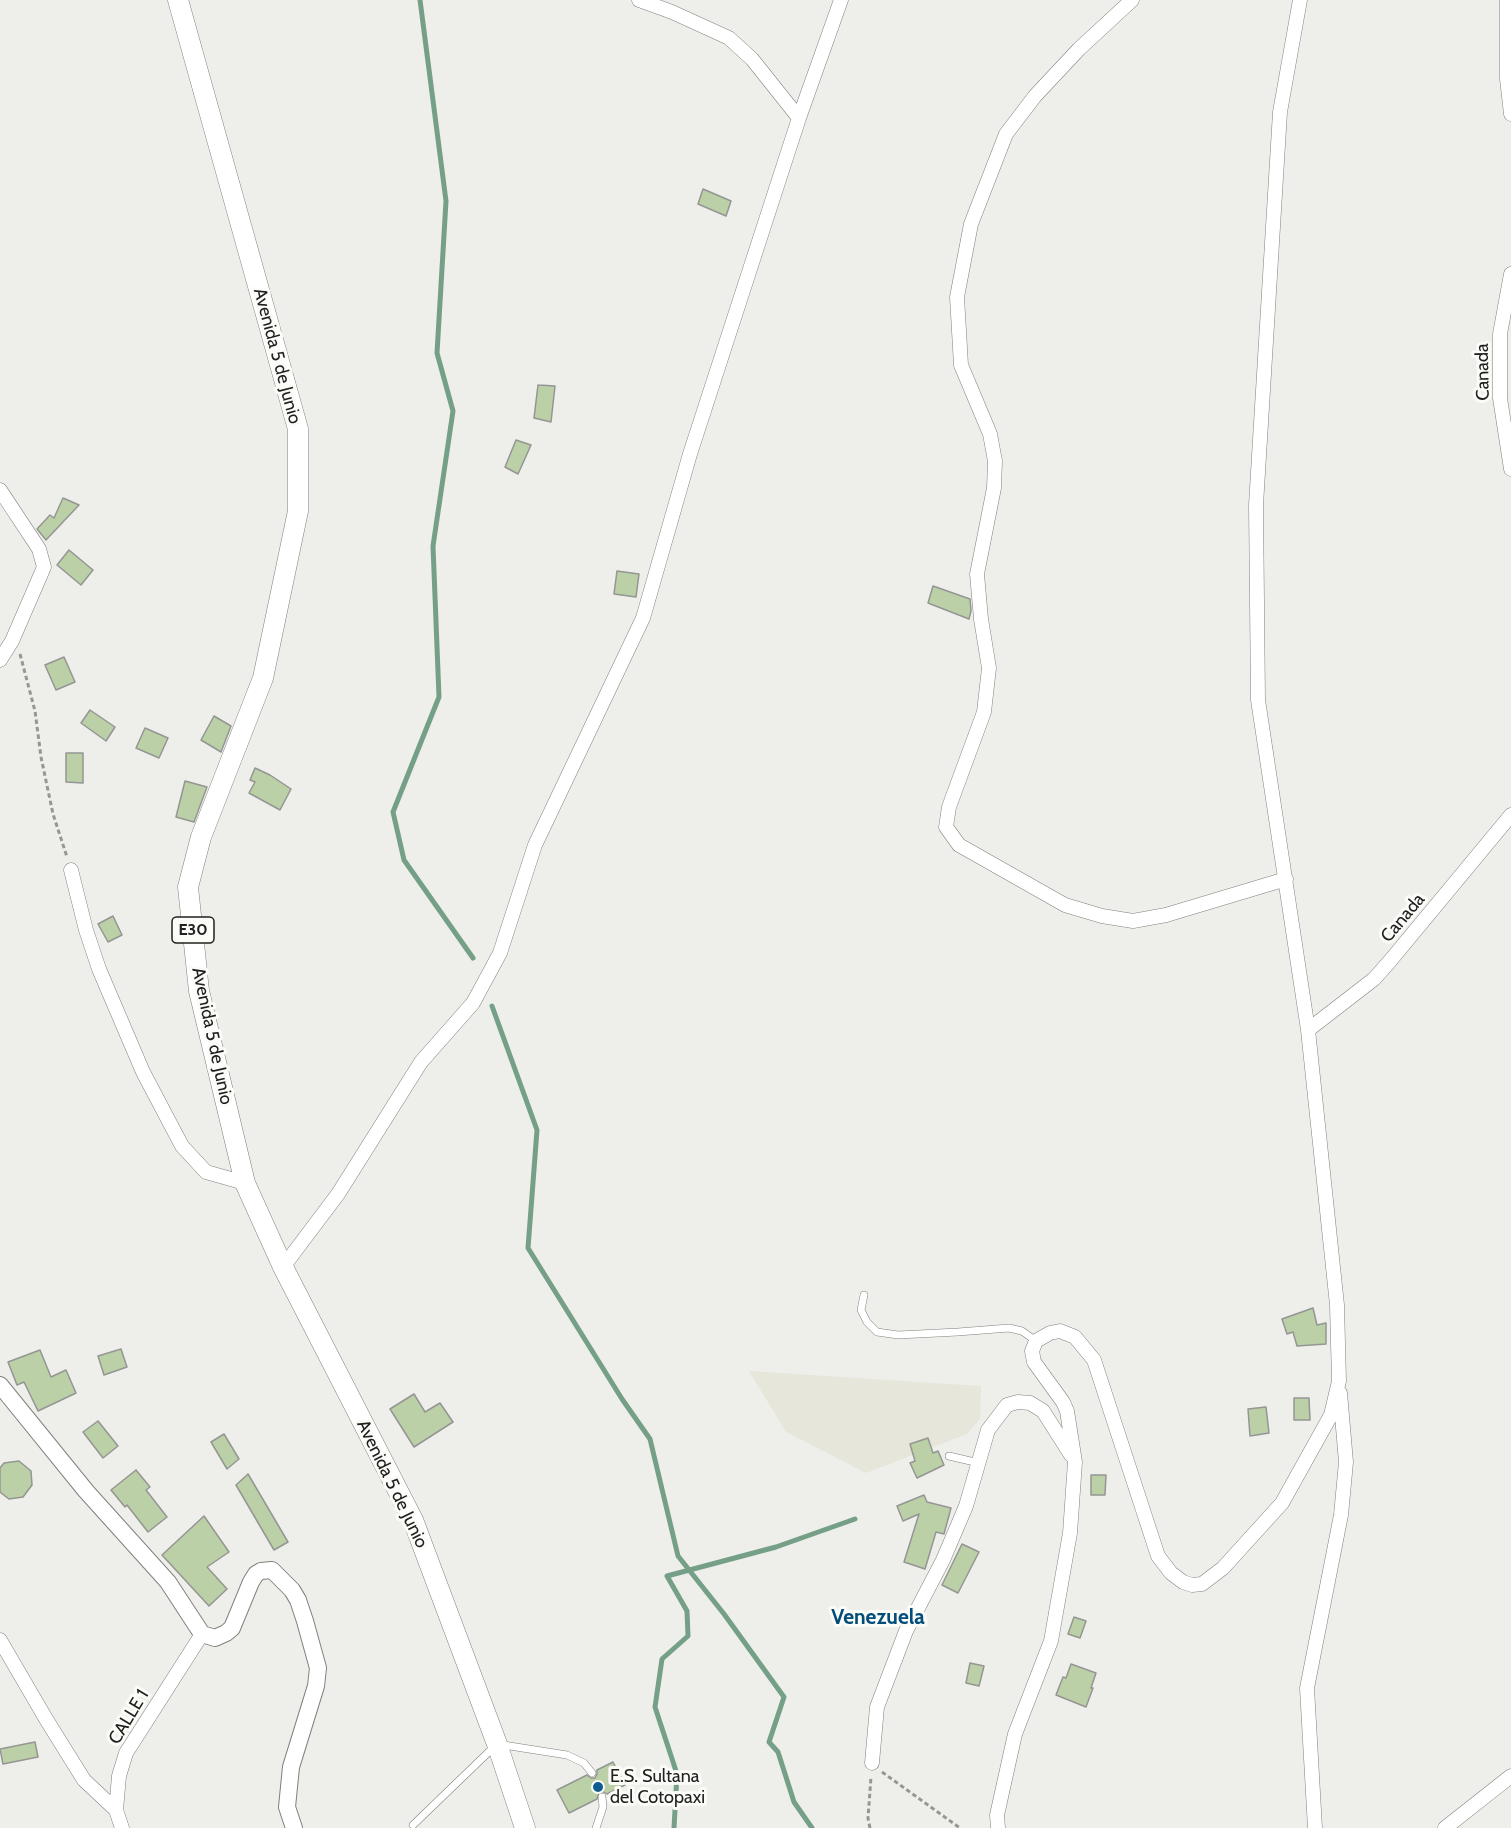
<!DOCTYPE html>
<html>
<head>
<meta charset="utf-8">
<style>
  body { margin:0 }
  canvas { display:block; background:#eeeeeb }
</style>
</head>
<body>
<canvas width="1511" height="1828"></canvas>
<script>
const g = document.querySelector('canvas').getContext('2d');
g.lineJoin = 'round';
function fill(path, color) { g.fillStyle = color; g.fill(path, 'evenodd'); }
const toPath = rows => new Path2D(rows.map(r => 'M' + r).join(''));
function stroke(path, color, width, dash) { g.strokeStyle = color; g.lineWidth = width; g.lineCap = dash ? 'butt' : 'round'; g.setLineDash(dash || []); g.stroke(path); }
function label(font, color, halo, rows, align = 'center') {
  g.font = font + ' Cabin,sans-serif'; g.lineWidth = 6; g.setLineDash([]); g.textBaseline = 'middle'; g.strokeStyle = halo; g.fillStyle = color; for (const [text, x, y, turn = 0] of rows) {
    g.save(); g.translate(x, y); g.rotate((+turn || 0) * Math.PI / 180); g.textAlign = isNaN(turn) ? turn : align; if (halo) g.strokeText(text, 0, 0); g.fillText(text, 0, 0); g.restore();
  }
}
const built = toPath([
  [749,1371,981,1386,980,1419,967,1434,866,1473,786,1432]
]);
const stream = toPath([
  [420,0,446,201,437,353,453,411,433,546,439,697,393,812,404,860,473,958],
  [492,1006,537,1130,528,1248,622,1399,650,1439,678,1556,724,1614,784,1697,769,1742,778,1752,794,1802,812,1828],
  [674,1828,677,1774,655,1707,662,1659,688,1636,687,1611,667,1576,776,1547,855,1519]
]);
const building = toPath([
  [703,189,731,201,726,216,698,204,703,189],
  [538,385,555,386,551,422,534,418,538,385],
  [516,440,531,445,518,474,505,467,516,440],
  [63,498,79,505,46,540,37,529,50,515,54,518,63,498],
  [69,550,93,570,81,585,57,565,69,550],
  [617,571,639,574,636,597,614,594,617,571],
  [933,586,970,599,971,611,969,619,928,603,933,586],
  [64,657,75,682,56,690,45,665,64,657],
  [90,710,115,727,106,741,81,723,90,710],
  [214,716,231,726,221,752,201,740,214,716],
  [145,728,168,738,159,758,136,748,145,728],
  [66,753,83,753,83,783,66,782,66,753],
  [255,768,270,775,291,789,280,810,249,793,255,782,250,780,255,768],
  [185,781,207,787,194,822,176,817,185,781],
  [113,916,122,935,108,942,98,924,113,916],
  [1313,1308,1317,1325,1326,1323,1326,1344,1297,1346,1293,1332,1287,1334,1282,1319,1313,1308],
  [121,1349,127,1367,104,1375,98,1356,121,1349],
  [40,1350,51,1377,66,1370,76,1393,38,1411,24,1382,17,1385,8,1362,40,1350],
  [414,1394,425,1412,440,1403,453,1422,414,1447,390,1409,414,1394],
  [1294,1398,1309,1398,1310,1420,1294,1420,1294,1398],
  [1266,1407,1269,1433,1250,1436,1248,1409,1266,1407],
  [98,1421,118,1446,103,1458,83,1432,98,1421],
  [224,1434,239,1459,227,1469,211,1442,224,1434],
  [928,1438,933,1453,938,1451,944,1465,917,1478,910,1463,915,1461,910,1444,928,1438],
  [19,1461,31,1471,32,1485,23,1497,9,1499,0,1492,0,1468,4,1463,19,1461],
  [136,1470,150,1487,146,1490,167,1517,148,1532,127,1505,125,1507,111,1490,136,1470],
  [248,1474,288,1542,274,1550,236,1485,248,1474],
  [1091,1475,1106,1475,1105,1495,1091,1495,1091,1475],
  [924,1495,927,1502,951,1508,944,1534,936,1532,925,1569,904,1562,919,1514,903,1521,897,1506,924,1495],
  [204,1516,229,1552,207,1567,227,1589,209,1606,162,1555,204,1516],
  [962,1544,979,1552,958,1593,942,1585,962,1544],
  [1074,1617,1086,1621,1080,1638,1068,1634,1074,1617],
  [970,1663,984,1666,979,1686,966,1683,970,1663],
  [1071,1664,1096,1673,1091,1688,1093,1688,1086,1707,1056,1695,1063,1677,1066,1678,1071,1664],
  [35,1742,38,1757,3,1764,0,1749,35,1742],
  [613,1762,625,1785,607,1794,604,1792,599,1792,597,1799,569,1813,557,1790,587,1775,591,1778,595,1778,597,1774,597,1770,613,1762]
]);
const path = toPath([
  [20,654,35,711,41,757,53,814,67,857],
  [882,1772,960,1828],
  [870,1828,868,1818,871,1777]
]);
const service = toPath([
  [864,1295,861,1310,867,1322,877,1332,898,1335,958,1332,1009,1328,1022,1331,1036,1341],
  [949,1456,979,1463],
  [413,1825,497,1744,567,1755,584,1763,592,1773],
  [596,1828,603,1807,602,1797]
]);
const minor = toPath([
  [639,0,672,12,729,38,752,59,799,118],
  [1132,0,1079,49,1035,96,1006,134,971,224,957,297,961,365,990,434,995,461,994,488,977,574,981,619,989,668,984,712,949,807,946,827,959,845,1065,905,1102,916,1133,921,1166,915,1286,879],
  [1507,0,1507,79,1511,114],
  [1511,274,1500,334,1500,398,1511,469],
  [0,490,39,549,44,567,12,641,0,660],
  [71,870,86,930,99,969,143,1072,182,1146,206,1172,245,1183],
  [1308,1030,1374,979,1390,961,1511,815],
  [283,1267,338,1194,421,1062,473,1003,500,953,535,845,643,618,690,454,799,118,841,0],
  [0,1640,46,1719,84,1780,116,1810],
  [872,1763,877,1707,906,1631,943,1560,966,1506,988,1430,1007,1405,1018,1402,1030,1403,1043,1411,1071,1455],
  [122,1828,116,1810,119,1776,126,1753,202,1634],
  [998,1828,997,1815,1015,1734,1051,1641,1070,1533,1075,1462,1067,1411,1063,1402,1034,1362,1032,1351,1036,1341,1050,1333,1060,1331,1075,1337,1094,1360,1158,1556,1171,1573,1183,1582,1192,1585,1202,1584,1223,1568,1282,1503,1331,1415,1339,1381,1337,1305,1308,1030,1258,700,1256,505,1280,112,1300,0],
  [1315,1828,1307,1688,1341,1515,1346,1462,1340,1393],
  [1445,1828,1511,1776]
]);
const tertiary = toPath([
  [0,1385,86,1491,168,1582,202,1634,215,1638,226,1633,232,1628,251,1582,256,1574,261,1571,272,1570,292,1590,298,1600,305,1621,318,1668,316,1686,291,1767,287,1807,294,1828]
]);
const primary = toPath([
  [178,0,298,429,298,511,263,678,201,837,188,887,199,991,245,1183,283,1267,413,1520,497,1744,525,1828]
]);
const markers = [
  [598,1787,6,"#0e5c8f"]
];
const shields = [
  [193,930,42]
];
const shieldNames = [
  ["E30",193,930]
];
const streetNames = [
  ["Avenida 5 de Junio",277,356,75],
  ["Canada",1483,372,-91],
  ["Canada",1403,918,-50],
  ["Avenida 5 de Junio",212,1036,78],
  ["Avenida 5 de Junio",392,1484,64],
  ["CALLE 1",129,1717,-59]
];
const poiNames = [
  ["E.S. Sultana",610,1777],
  ["del Cotopaxi",610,1798]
];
const quarterNames = [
  ["Venezuela",878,1618]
];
fill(built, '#e7e6db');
stroke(stream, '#75a087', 5);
fill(building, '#bbd0a7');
stroke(building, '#949693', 1.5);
stroke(service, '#81817e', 8);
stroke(minor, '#81817e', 15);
stroke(tertiary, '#81817e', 18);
stroke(primary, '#81817e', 21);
stroke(path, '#969694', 3, [4.5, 3]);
stroke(service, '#fff', 7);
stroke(minor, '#fff', 14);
stroke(tertiary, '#fff', 16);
stroke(primary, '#fff', 20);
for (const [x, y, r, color] of markers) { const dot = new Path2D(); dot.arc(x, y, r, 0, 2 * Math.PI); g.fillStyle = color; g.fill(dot); stroke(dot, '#fbfbf8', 2); }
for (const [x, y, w] of shields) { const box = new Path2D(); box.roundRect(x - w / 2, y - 13, w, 26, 4.5); g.fillStyle = '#fbfbf8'; g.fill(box); stroke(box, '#21201f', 1.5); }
label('bold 16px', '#21201f', null, shieldNames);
label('18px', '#21201f', '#fbfbf8', streetNames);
label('18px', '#21201f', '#fbfbf8', poiNames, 'left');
label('bold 21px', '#024d7a', '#fbfbf8', quarterNames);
</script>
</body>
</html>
